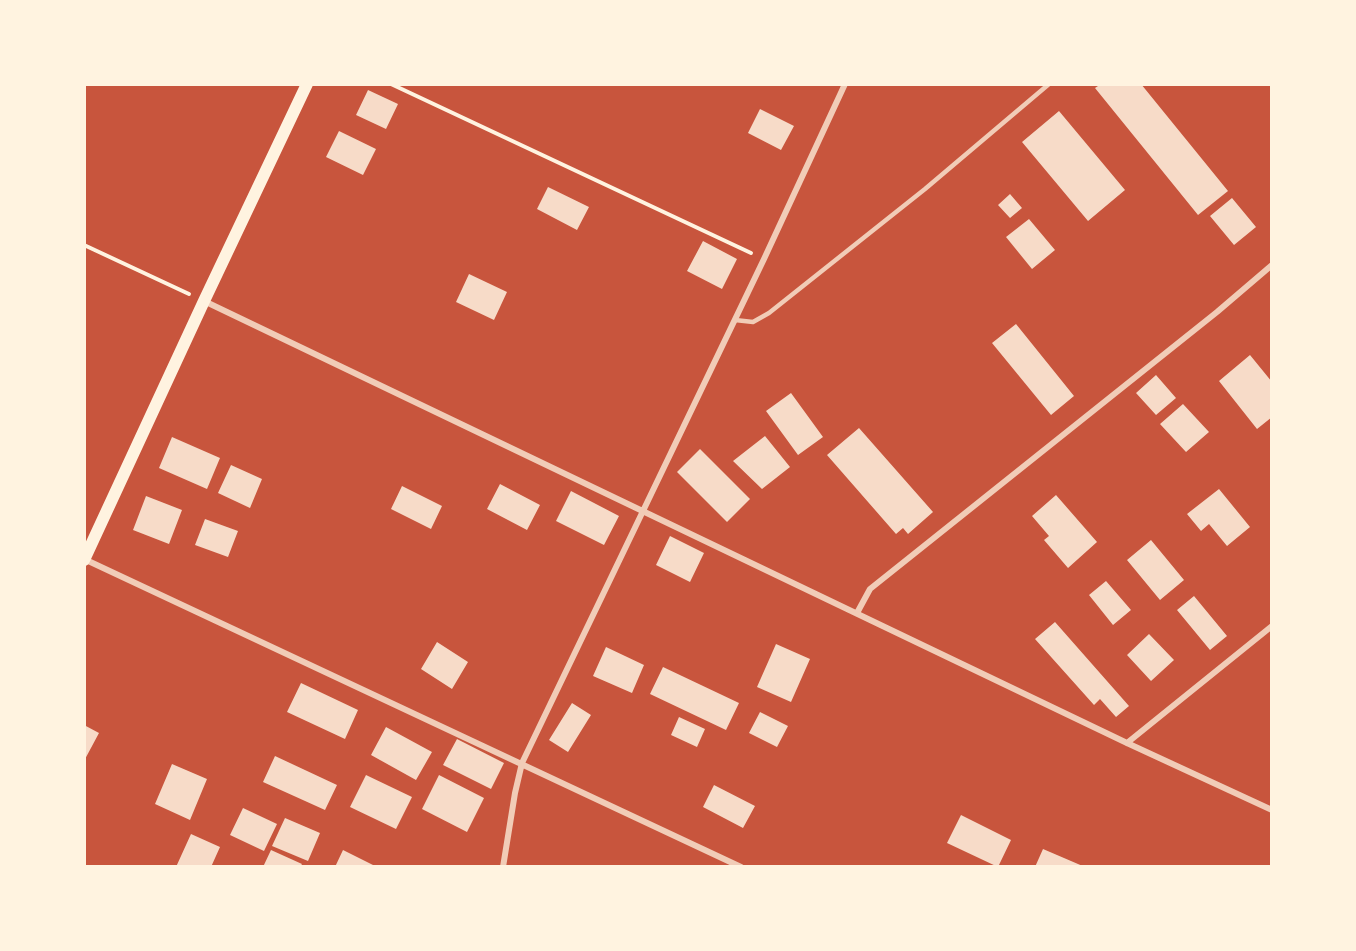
<!DOCTYPE html>
<html>
<head>
<meta charset="utf-8">
<style>
  body { margin:0 }
  #map { position:relative; width:1356px; height:951px; overflow:hidden; background:#c8553d; font-family:Helvetica,sans-serif }
  canvas { display:block }
  .frame { position:absolute; inset:0; border:86px solid #fff3e0; pointer-events:none }
</style>
</head>
<body>
<div id="map">
<canvas width="1356" height="951"></canvas>
<div class="frame"></div>
</div>
<script>
const g = document.querySelector('canvas').getContext('2d');
g.lineJoin = 'round';
function fill(path, color) { g.fillStyle = color; g.fill(path, 'evenodd'); }
const toPath = rows => new Path2D(rows.map(r => 'M' + r).join(''));
function stroke(path, color, width, dash) { g.strokeStyle = color; g.lineWidth = width; g.lineCap = dash ? 'butt' : 'round'; g.setLineDash(dash || []); g.stroke(path); }
const building = toPath([
  [1101,84,1141,84,1228,191,1198,215,1095,88],
  [368,90,398,104,386,129,356,115],
  [760,109,794,126,781,150,748,133],
  [1059,111,1125,190,1088,221,1022,142],
  [339,131,376,149,363,175,326,157],
  [548,187,589,207,577,230,537,209],
  [1010,194,1022,208,1010,218,998,205],
  [1232,198,1256,227,1234,245,1210,216],
  [1029,219,1055,250,1032,269,1006,237],
  [703,241,737,259,722,289,687,271],
  [469,274,507,292,494,320,456,302],
  [1016,324,1074,396,1051,415,992,343],
  [1250,355,1272,382,1272,417,1257,429,1219,381],
  [1156,375,1176,398,1156,415,1136,393],
  [791,393,823,437,798,455,766,411],
  [1183,404,1209,432,1186,452,1160,424],
  [859,428,933,512,908,534,903,528,896,534,827,455],
  [765,436,790,467,762,489,733,461],
  [172,437,220,458,207,489,159,468],
  [700,449,750,499,727,522,677,472],
  [231,465,262,479,250,508,218,493],
  [500,484,540,505,527,530,487,509],
  [402,486,442,506,431,529,391,509],
  [1219,489,1250,527,1227,546,1209,524,1201,531,1187,514],
  [571,491,619,516,604,545,556,521],
  [1056,495,1097,542,1068,568,1044,540,1049,536,1032,516],
  [146,496,182,510,169,544,133,530],
  [205,519,238,531,228,557,195,545],
  [670,536,704,553,690,582,656,565],
  [1151,540,1184,580,1160,600,1127,560],
  [1106,581,1131,610,1113,625,1089,595],
  [1194,596,1227,636,1210,650,1177,610],
  [1055,622,1129,706,1116,717,1100,699,1094,705,1035,639],
  [1149,634,1174,660,1151,681,1127,655],
  [437,642,468,662,452,689,421,669],
  [776,644,810,659,791,702,757,687],
  [606,647,644,665,632,693,593,676],
  [663,667,739,703,726,730,650,694],
  [301,683,358,710,345,739,287,712],
  [572,703,591,715,568,752,549,740],
  [760,712,788,726,777,747,749,733],
  [679,717,705,729,697,747,671,735],
  [84,725,99,733,84,761],
  [386,727,432,752,416,780,371,755],
  [457,739,504,763,491,789,443,765],
  [275,756,337,785,325,810,263,782],
  [172,764,207,779,190,820,155,804],
  [366,775,412,797,396,829,350,807],
  [439,775,484,798,467,832,422,809],
  [714,785,755,806,743,828,703,807],
  [243,808,277,824,264,851,230,835],
  [961,815,1011,840,998,867,947,843],
  [285,818,320,833,308,861,272,846],
  [191,834,220,847,211,867,176,867],
  [1043,849,1085,867,1035,867],
  [271,850,302,864,300,867,263,867],
  [343,850,377,867,335,867]
]);
const path = toPath([
  [391,84,751,253],
  [84,245,189,294]
]);
const service = toPath([
  [735,320,753,322,769,313,925,189,1049,84]
]);
const minor = toPath([
  [204,301,1127,743,1272,810],
  [84,559,741,867],
  [857,613,870,589,1217,312,1272,265],
  [1127,743,1272,626],
  [503,867,515,793,522,763,764,259,845,84]
]);
const secondary = toPath([
  [84,560,204,301,307,84]
]);
fill(building, '#f7dbc8');
stroke(path, '#fff3e0', 4);
stroke(service, '#f1ccb7', 4.5);
stroke(minor, '#f1ccb7', 6);
stroke(secondary, '#fff3e0', 12);
</script>
</body>
</html>
